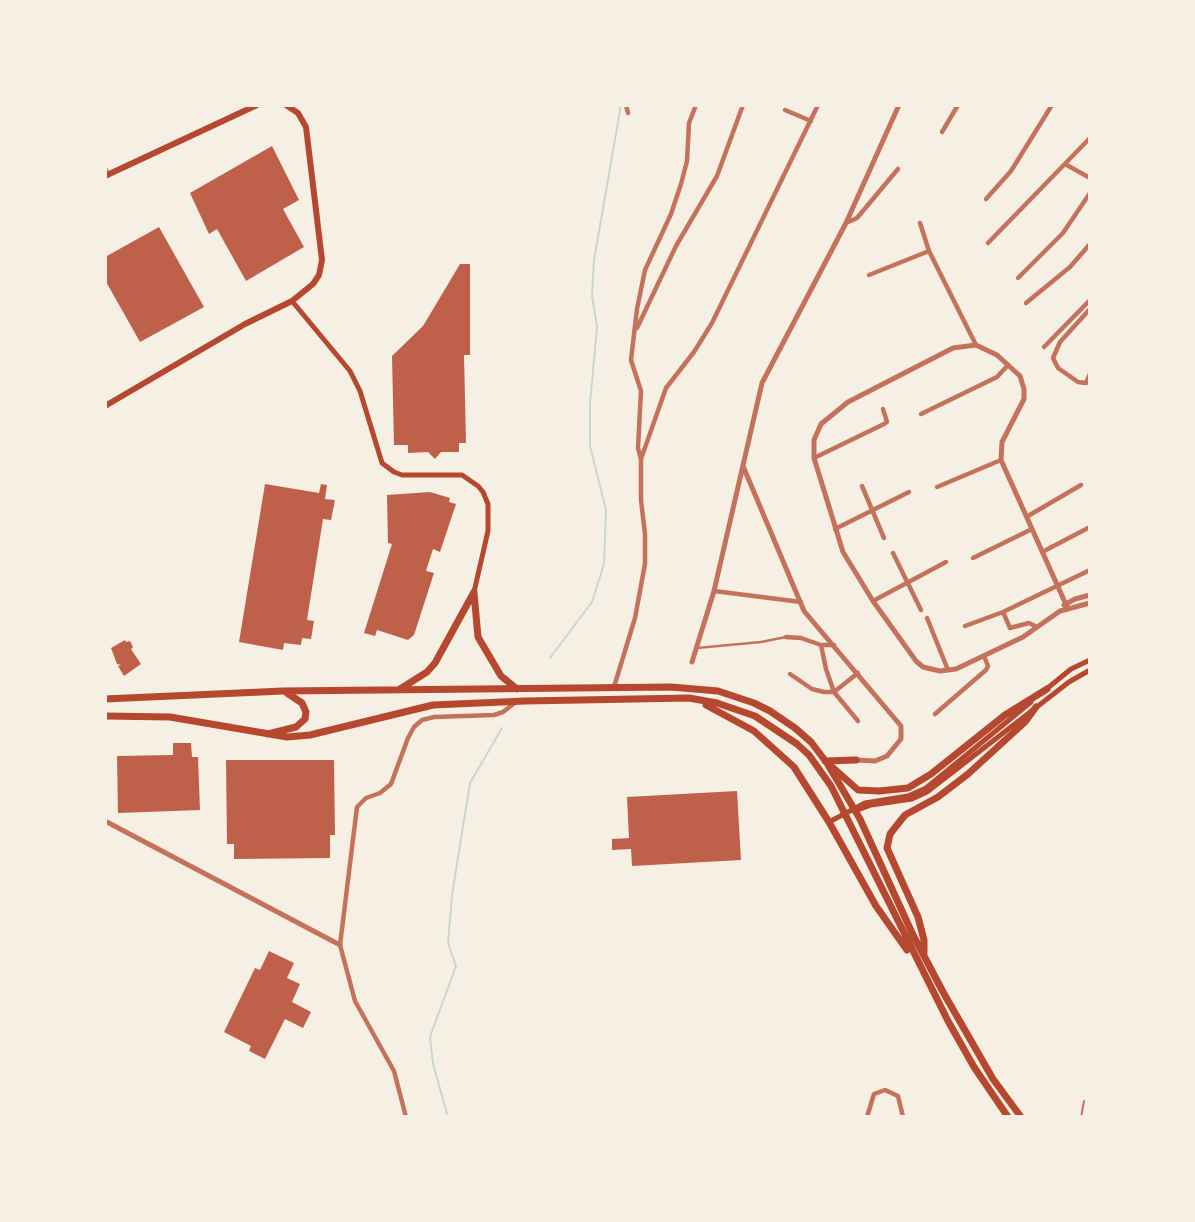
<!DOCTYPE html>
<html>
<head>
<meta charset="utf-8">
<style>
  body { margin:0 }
  #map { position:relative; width:1195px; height:1222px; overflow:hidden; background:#f6efe4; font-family:"Exo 2",sans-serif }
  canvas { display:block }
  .frame { position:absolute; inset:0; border:107px solid #f6efe4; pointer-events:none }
</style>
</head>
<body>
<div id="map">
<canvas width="1195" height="1222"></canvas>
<div class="frame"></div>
</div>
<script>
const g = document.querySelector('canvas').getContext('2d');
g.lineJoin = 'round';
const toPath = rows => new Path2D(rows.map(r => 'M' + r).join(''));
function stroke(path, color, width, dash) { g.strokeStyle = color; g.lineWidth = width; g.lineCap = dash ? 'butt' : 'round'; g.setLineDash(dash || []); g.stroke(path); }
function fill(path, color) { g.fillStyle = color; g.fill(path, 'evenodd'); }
const stream = toPath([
  [550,658,592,602,604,564,606,510,590,446,590,404,597,327,592,295,594,260,621,105],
  [448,1117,433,1064,430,1037,456,966,448,943,452,895,470,783,502,728]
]);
const building = toPath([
  [272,146,299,200,283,209,304,247,246,281,217,229,209,234,190,193],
  [159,227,204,307,140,342,105,280,105,257],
  [460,264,470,264,470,355,464,355,466,443,459,443,459,452,441,452,435,459,428,452,408,453,408,445,394,445,392,356,423,326],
  [265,484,319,493,321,484,327,485,325,499,335,500,331,520,323,519,307,620,314,621,311,639,302,638,301,645,284,643,283,650,239,642],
  [430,492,450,498,449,502,456,504,440,552,433,549,426,571,434,573,414,635,408,640,377,630,375,636,364,633,392,544,388,543,387,495],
  [125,640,126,642,130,641,133,647,131,649,141,664,124,676,118,666,121,665,117,664,111,648],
  [173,743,191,743,192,757,198,757,200,810,118,813,117,756,173,755],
  [226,760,334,760,335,835,330,835,330,858,234,859,234,844,227,844],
  [737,791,741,860,632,866,631,849,612,850,612,839,629,838,627,797],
  [269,951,294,963,287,978,300,984,292,1002,311,1012,303,1028,285,1019,265,1059,249,1051,251,1046,224,1032,255,968,260,970]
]);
const service = toPath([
  [105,166,109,173],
  [1081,1117,1084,1101]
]);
const pedestrian = toPath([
  [697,648,761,642,786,637]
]);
const minor = toPath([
  [626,105,628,113],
  [785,110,811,121],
  [942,132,958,105],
  [1065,164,1090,178],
  [986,199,1011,171,1052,105],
  [846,223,857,218,898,169],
  [920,223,929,251,976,345],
  [988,243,1090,138],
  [869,275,929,251],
  [1018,278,1063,233,1090,193],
  [1026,303,1070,267,1090,244],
  [1090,309,1060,342,1053,358,1058,368,1078,382,1086,383,1090,374],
  [637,328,676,246,717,176,743,105],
  [1044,347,1090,300],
  [921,414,997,377,1008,365],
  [814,458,884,424,887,422,883,409],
  [641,459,666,388,694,352,712,323,818,105],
  [862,486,884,538],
  [937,487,1001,460],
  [1028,516,1081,485],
  [835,529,909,492],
  [1044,551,1090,527],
  [893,553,921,610],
  [973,558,1032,529],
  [714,591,801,602],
  [873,601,946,562],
  [1003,612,1010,628,1029,623,1037,627],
  [927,618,948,670],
  [965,626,1003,612,1090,570],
  [786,637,801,638,821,645,834,645],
  [821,645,826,669,834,692,858,721],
  [790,674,812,689,824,692,834,692,858,673],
  [614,687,635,618,645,564,645,534,641,500,641,459,638,448,641,391,631,360,637,309,645,270,671,214,681,184,687,161,689,123,696,105],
  [935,714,986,670,988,666,984,656],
  [406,1117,394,1071,355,1001,340,945,357,807,366,798,380,793,391,784,408,738,414,727,422,720,434,717,494,715,503,712,516,702],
  [867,1117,874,1094,885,1090,898,1096,903,1117]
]);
const tertiary = toPath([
  [743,466,804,611,901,726,901,739,887,756,875,761,856,760],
  [1064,605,1075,599,1090,595],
  [1068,609,1001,460,1002,442,1024,399,1024,389,1020,376,997,355,976,345,953,348,848,402,821,424,814,440,814,458,843,552,873,601,916,661,923,667,940,671,956,669,1023,637,1060,611,1090,603],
  [692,662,714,591,762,383,846,223,899,105],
  [105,821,340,945]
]);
const secondary = toPath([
  [292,301,350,371,360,391,382,463,394,472,402,475,462,475,478,486,483,492,488,504,488,531,474,592],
  [1044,691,1071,669,1090,660],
  [855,811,871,805,912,799,927,792,1069,682,1090,670],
  [829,822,865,803,908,796,926,788,1031,702]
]);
const primary = toPath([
  [105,176,257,105],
  [105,406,245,324,292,301,313,284,319,275,322,260,306,127,298,113,286,105]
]);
const trunk = toPath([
  [474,593,478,637,501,676,517,689],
  [400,689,427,672,435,663,474,592],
  [105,699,283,691,671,687,718,691,754,703,770,711,795,728,811,742,827,763,860,819,913,935,943,992,993,1079,1021,1117],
  [706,705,754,731,794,767,829,822,876,906,907,950],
  [105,716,170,717,287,737,310,735,433,705,525,701,689,698,717,703,755,716,797,744,809,755,831,786,948,1021,974,1067,1008,1117],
  [268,734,296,727,305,719,306,712,302,703,287,693],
  [825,761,856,760],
  [831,766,858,790,879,791,908,788,931,774,1005,715,1047,689],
  [924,954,924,940,918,917,887,848,890,834,905,815,938,797,968,774,1025,722,1036,707]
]);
stroke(stream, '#c9d6d2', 2);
fill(building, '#bf614a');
stroke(service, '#c5725c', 2);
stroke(pedestrian, '#c5725c', 2.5);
stroke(minor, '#c5725c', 4.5);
stroke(tertiary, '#c5725c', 5);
stroke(secondary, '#b5482f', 5);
stroke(primary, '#b5482f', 6);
stroke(trunk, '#b5482f', 7);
</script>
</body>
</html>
